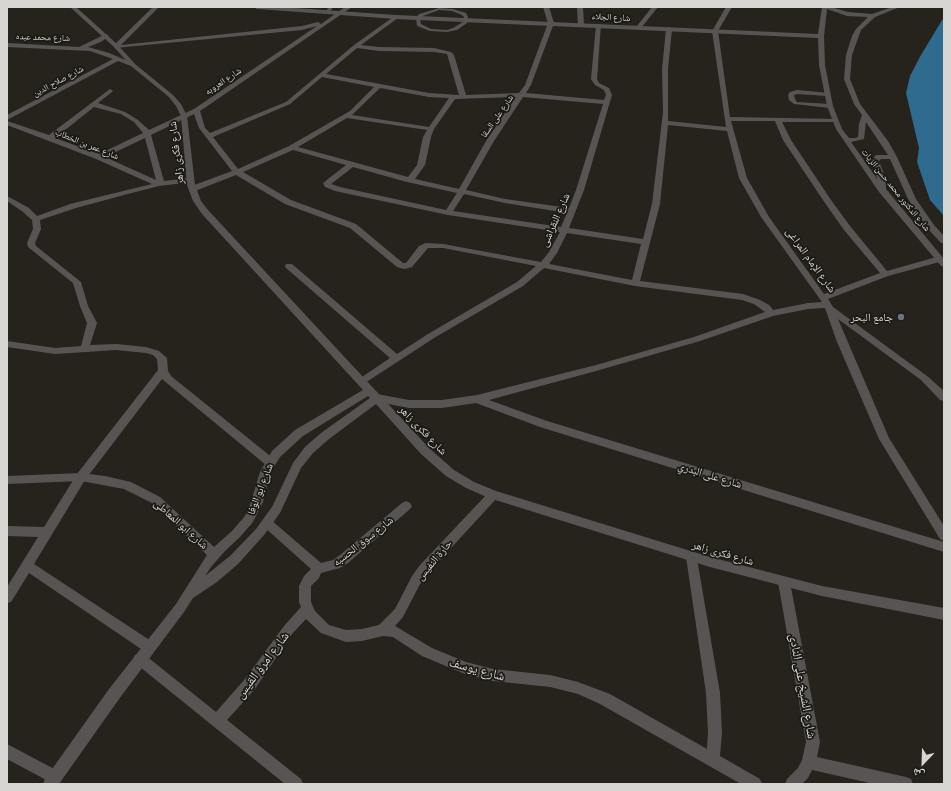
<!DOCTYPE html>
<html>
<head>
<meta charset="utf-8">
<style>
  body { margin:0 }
  #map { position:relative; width:951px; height:791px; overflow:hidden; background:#26231d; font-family:"Exo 2","Noto Naskh Arabic",sans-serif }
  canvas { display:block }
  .frame { position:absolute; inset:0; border:8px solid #d7d5d1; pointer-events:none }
  .north { position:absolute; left:903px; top:743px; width:40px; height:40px; -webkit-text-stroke:3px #1c1a14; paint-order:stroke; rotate:203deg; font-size:11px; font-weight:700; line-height:16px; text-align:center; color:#d7d5d1 }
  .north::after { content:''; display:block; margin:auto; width:14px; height:18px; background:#d7d5d1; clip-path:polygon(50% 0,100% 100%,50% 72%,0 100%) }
</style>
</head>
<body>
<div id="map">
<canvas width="951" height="791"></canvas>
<div class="frame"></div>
<div class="north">ش</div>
</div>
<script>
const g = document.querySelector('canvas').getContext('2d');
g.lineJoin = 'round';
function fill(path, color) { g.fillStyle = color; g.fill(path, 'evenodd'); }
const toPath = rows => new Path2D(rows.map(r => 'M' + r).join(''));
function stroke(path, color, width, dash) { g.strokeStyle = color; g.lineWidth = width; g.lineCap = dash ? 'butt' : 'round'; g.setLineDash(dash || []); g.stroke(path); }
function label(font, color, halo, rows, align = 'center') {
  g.font = font + ' "Exo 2","Noto Naskh Arabic",sans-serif'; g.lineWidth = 3.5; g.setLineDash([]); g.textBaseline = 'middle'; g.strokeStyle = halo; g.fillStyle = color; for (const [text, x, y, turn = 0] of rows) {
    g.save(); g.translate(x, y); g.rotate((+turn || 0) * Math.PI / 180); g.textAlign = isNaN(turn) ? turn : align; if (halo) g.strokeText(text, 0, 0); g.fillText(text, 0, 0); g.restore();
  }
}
const water = toPath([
  [944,17,944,216,930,200,917,162,919,148,906,93,910,76,921,55]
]);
const service = toPath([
  [329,7,333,7,329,13,325,13,325,12,329,7],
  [439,8,453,9,466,13,468,17,467,23,457,30,447,32,430,31,417,26,416,18,419,14,439,8],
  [439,10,452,11,462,15,464,17,463,22,453,28,447,30,431,29,421,24,420,18,423,16,439,10],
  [797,90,829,93,829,95,827,96,797,94,794,95,795,99,797,102,830,104,833,106,830,108,794,104,789,100,788,95,790,92,797,90]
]);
const minor = toPath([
  [153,7,159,7,121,45,302,26,318,22,321,24,345,7,352,7,200,111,205,128,210,133,286,102,354,45,396,15,398,16,398,18,361,45,379,47,434,48,451,52,454,55,466,95,519,93,525,85,548,23,543,7,549,7,554,23,531,85,526,93,604,100,606,95,604,90,595,85,591,79,596,25,601,24,597,79,599,83,609,88,612,95,584,190,569,228,643,239,652,204,663,112,662,69,666,29,669,27,672,29,668,69,668,121,726,127,712,31,726,7,732,7,718,31,730,117,837,119,838,120,835,122,782,122,791,140,831,200,850,226,887,271,940,256,944,259,943,261,888,276,828,299,833,307,927,376,944,391,944,401,940,400,921,380,838,319,889,438,944,526,944,541,940,539,879,439,837,342,825,308,808,309,773,316,700,341,596,371,489,400,547,421,944,542,944,552,540,427,476,403,442,408,409,408,373,401,372,398,373,395,377,394,409,400,442,400,477,395,596,365,694,337,765,312,754,304,742,300,635,286,544,268,523,286,434,338,365,383,359,383,357,381,359,379,390,358,286,268,285,266,286,264,292,264,397,354,428,334,517,282,536,266,443,248,428,248,412,267,405,269,400,268,397,267,350,228,285,204,236,175,195,191,189,191,189,187,232,171,199,128,194,114,151,135,164,181,190,178,194,180,193,182,159,186,124,195,76,208,40,220,41,229,35,243,36,246,81,282,88,306,97,323,90,345,116,344,146,347,159,351,167,358,168,371,171,376,274,459,275,462,274,465,270,466,266,465,162,379,85,480,34,564,154,643,155,647,154,651,149,653,144,651,29,573,11,602,7,603,7,587,38,537,7,536,7,526,44,527,77,474,158,370,157,359,153,355,146,353,116,350,55,354,7,347,7,341,55,348,81,346,87,323,80,306,73,283,28,247,27,243,33,229,32,220,23,212,7,201,7,196,29,208,37,216,70,204,152,184,96,159,7,125,7,121,49,135,110,89,113,91,112,92,98,103,125,112,138,120,149,130,194,109,317,26,302,30,115,48,114,45,153,7],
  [357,48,379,51,434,52,447,54,459,95,429,93,326,74,357,48],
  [322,77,374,87,350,111,289,146,238,169,213,137,290,104,322,77],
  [380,88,429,97,449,98,429,127,352,115,380,88],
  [516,97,486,141,459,189,415,179,425,165,431,137,434,129,455,99,516,97],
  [523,97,603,104,576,190,569,208,505,199,466,190,494,141,523,97],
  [94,107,121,114,134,122,143,133,99,154,55,138,94,107],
  [347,118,427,130,423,137,417,165,408,177,298,147,347,118],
  [731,121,775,121,783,140,825,203,844,230,880,273,824,294,769,217,747,178,731,121],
  [668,125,727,131,739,178,761,217,822,302,808,303,773,310,769,305,760,300,743,294,640,281,660,204,668,125],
  [145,138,156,180,105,157,145,138],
  [293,150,346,165,323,183,325,187,335,191,448,215,560,232,549,252,541,262,443,244,426,243,419,246,406,263,403,263,356,224,291,200,243,172,293,150],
  [353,167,407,182,457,193,446,210,340,187,331,184,353,167],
  [464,194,505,203,567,213,561,227,453,211,464,194],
  [567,233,641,244,632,280,549,264,557,253,567,233],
  [577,7,583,7,584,25,581,27,578,25,577,7],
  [652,7,658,7,641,28,637,28,637,26,652,7],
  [106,34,109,36,101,42,88,47,109,53,135,64,135,66,131,66,118,61,7,120,7,115,113,59,90,51,7,47,7,43,79,47,106,34],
  [493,491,497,492,499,495,497,498,428,573,420,584,403,617,395,626,432,648,466,662,493,669,550,675,578,682,610,694,707,749,708,732,706,693,686,557,688,553,692,552,696,553,720,693,722,732,720,756,760,779,762,784,741,784,600,704,578,694,550,687,493,681,465,674,422,656,393,637,383,636,362,641,346,642,321,633,306,619,292,634,255,689,227,720,301,779,303,784,285,784,135,663,133,659,135,655,140,653,145,655,216,712,245,679,284,626,301,607,299,602,299,586,304,576,311,569,263,526,261,523,263,520,267,518,271,520,321,563,333,560,340,555,402,503,406,501,410,503,412,506,410,509,348,563,340,568,321,573,319,578,311,586,311,602,315,611,329,625,346,630,362,629,379,625,395,609,412,576,420,565,489,492,493,491],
  [784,577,788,578,790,582,820,742,817,757,906,777,911,779,913,784,874,784,812,770,808,778,802,784,785,784,787,779,798,768,802,760,806,742,778,582,780,578,784,577],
  [7,744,60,772,62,777,60,782,55,784,50,782,7,759,7,744]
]);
const tertiary = toPath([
  [70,7,76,7,118,45,135,64,173,95,181,104,187,116,195,185,201,201,208,210,429,448,454,470,474,482,496,491,710,557,822,586,944,608,944,620,822,596,710,567,489,498,466,488,446,476,421,454,376,404,329,439,313,453,301,468,280,513,264,535,238,564,217,582,193,598,184,612,119,699,59,784,43,784,45,779,109,689,176,604,207,555,152,503,124,489,81,481,7,484,7,476,81,473,105,476,131,482,160,497,214,547,232,531,245,516,251,502,260,472,272,451,295,430,363,390,202,214,193,201,187,185,181,116,176,106,169,97,131,66,114,47,70,7],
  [368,396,370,398,321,433,305,447,293,463,272,507,256,529,230,556,205,576,211,567,225,551,240,537,253,522,263,502,270,473,280,457,303,436,368,396],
  [254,7,280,7,396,15,818,34,822,7,831,7,848,12,872,14,892,7,900,7,875,17,861,30,852,55,850,79,860,104,888,141,897,157,916,199,934,225,944,236,944,243,941,243,928,229,908,199,890,159,881,159,879,161,886,179,886,189,944,259,944,267,941,266,879,192,836,129,827,106,819,65,818,38,396,19,257,9,254,7],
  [827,9,847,16,868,17,856,29,852,36,846,55,844,79,854,104,862,115,859,124,858,137,855,138,849,138,842,129,833,106,825,65,824,36,827,9],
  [866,122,888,155,876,155,871,161,878,180,851,142,864,139,866,122]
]);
const markers = [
  [901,317,4,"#6b7280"]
];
const farStreetnames = [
  ["شارع الجلاء",611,17,3],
  ["شارع محمد عبده",43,37,2],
  ["شارع صلاح الدين",58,81,-28],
  ["شارع العروبه",223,81,-34],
  ["شارع على السقا",497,116,-55],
  ["شارع عمر بن الخطاب",87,144,22],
  ["شارع الدكتور محمد حسن الزيات",896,190,51]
];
const streetNames = [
  ["شارع فكرى زاهر",176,153,-97],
  ["شارع النقراشى",555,220,-66],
  ["شارع الإمام المراغى",811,260,54],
  ["شارع فكرى زاهر",423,430,46],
  ["شارع على البدري",710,475,17],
  ["شارع ابو الوفا",260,489,-69],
  ["شارع ابو المعاطى",181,524,42],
  ["شارع سوق الحسبه",363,541,-38],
  ["شارع فكرى زاهر",723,553,16],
  ["حارة النفيس",434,560,-50]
];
const poiNames = [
  ["جامع البحر",893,317]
];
const nearStreetnames = [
  ["شارع امرؤ القيس",262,665,-53],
  ["شارع يوسف",477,669,15],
  ["شارع الشيخ على النادى",803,686,80]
];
fill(water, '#2e6b8e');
fill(service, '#585453');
fill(minor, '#585453');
fill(tertiary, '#585453');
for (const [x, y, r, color] of markers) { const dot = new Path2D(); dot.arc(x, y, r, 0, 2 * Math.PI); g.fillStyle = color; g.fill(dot); stroke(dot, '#1c1a14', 1.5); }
label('9px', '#d7d5d1', '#1c1a14', farStreetnames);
label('11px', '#d7d5d1', '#1c1a14', streetNames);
label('11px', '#d7d5d1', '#1c1a14', poiNames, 'right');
label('13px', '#d7d5d1', '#1c1a14', nearStreetnames);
</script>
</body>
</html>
